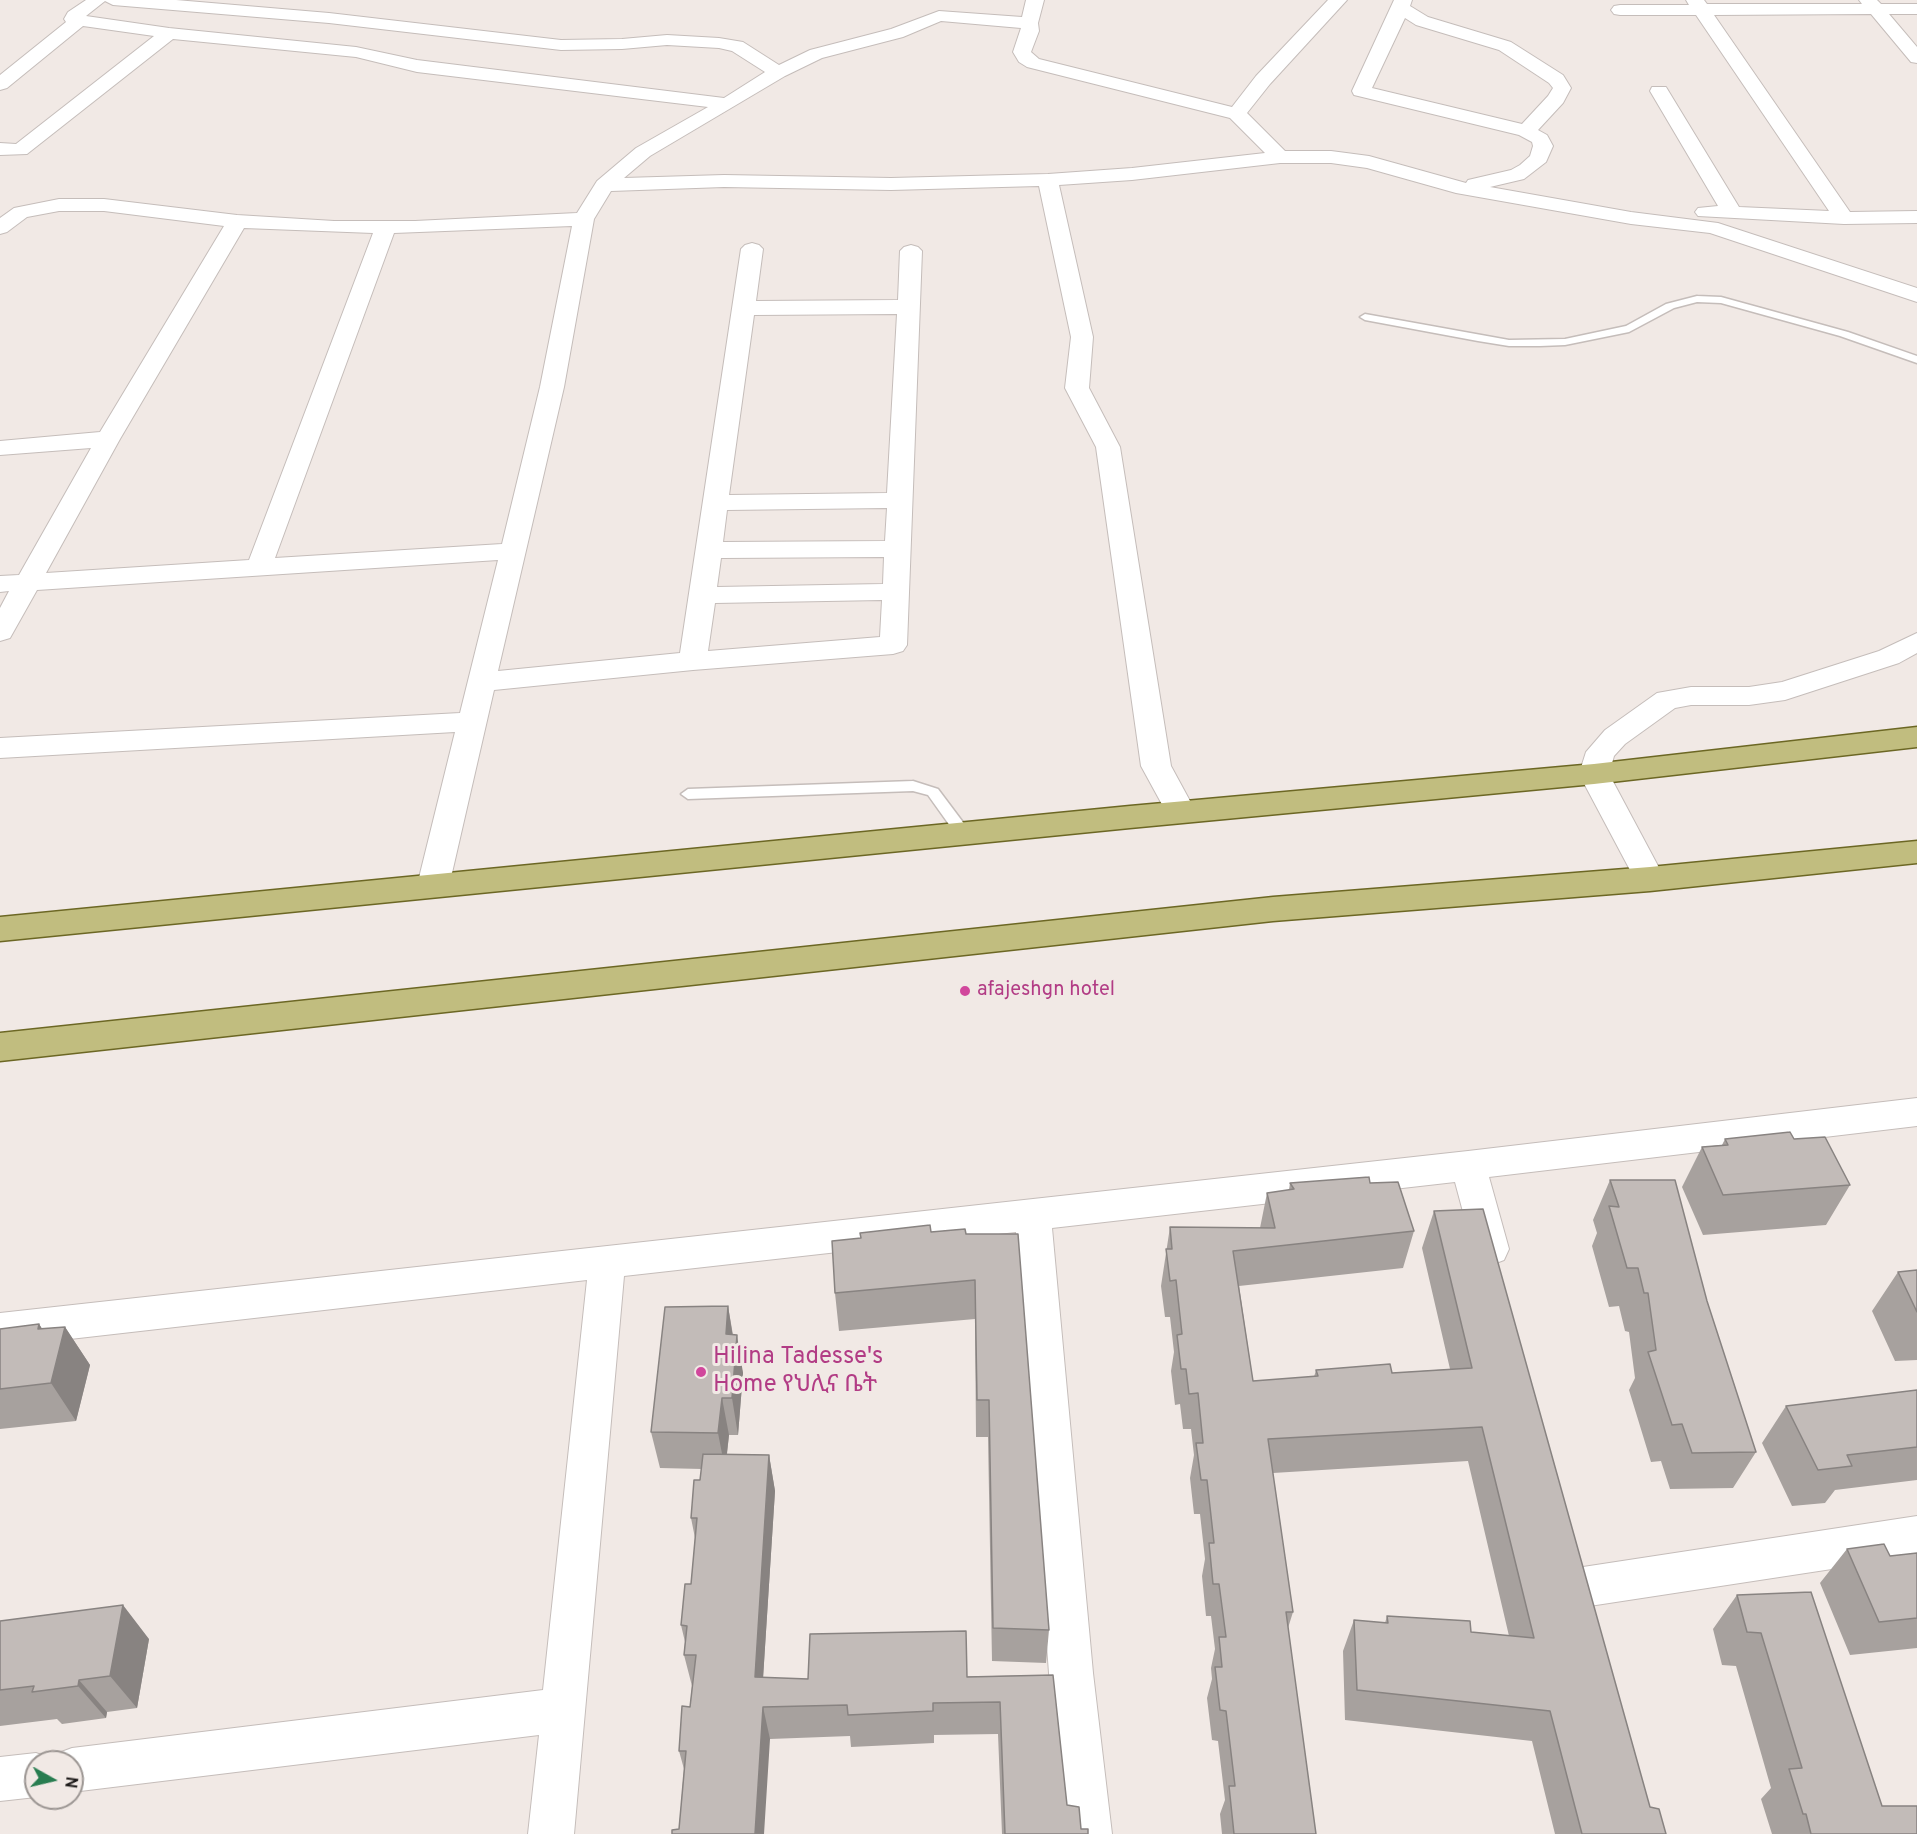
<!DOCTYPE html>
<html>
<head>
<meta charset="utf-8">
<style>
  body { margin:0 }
  #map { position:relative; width:1917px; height:1834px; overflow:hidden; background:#f1e9e5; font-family:Overpass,sans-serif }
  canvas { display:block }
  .north { position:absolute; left:24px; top:1750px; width:60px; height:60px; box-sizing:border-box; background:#f1e9e5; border:2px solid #9c9693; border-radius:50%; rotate:98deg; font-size:16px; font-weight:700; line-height:24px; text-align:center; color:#1d1a19 }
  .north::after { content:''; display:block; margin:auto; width:21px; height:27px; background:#287d50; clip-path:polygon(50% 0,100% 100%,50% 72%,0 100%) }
</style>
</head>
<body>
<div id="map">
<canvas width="1917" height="1834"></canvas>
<div class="north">N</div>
</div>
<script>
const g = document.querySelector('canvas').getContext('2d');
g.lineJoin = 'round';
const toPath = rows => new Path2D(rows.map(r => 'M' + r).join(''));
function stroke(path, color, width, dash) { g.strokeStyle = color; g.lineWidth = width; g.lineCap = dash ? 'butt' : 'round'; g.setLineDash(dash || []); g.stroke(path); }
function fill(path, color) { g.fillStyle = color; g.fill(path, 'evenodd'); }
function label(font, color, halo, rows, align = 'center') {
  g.font = font + ' Overpass,"Noto Sans Ethiopic",sans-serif'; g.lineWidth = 6; g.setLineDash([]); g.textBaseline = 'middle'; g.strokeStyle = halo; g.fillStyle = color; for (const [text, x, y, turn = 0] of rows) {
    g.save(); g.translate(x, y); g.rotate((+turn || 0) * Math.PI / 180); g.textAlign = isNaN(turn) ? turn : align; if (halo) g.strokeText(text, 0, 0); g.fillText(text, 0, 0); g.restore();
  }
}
const service = toPath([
  [1697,296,1721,297,1848,332,1917,356,1917,363,1840,336,1721,303,1697,302,1674,308,1629,332,1565,345,1540,346,1509,346,1478,341,1365,320,1360,317,1365,314,1509,340,1565,339,1626,326,1666,304,1697,296],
  [913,781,938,789,968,829,970,833,968,837,958,837,928,795,913,791,688,799,681,794,688,789,913,781]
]);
const minor = toPath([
  [86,0,176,0,329,13,561,40,622,39,667,35,719,38,743,42,779,65,810,50,891,29,939,11,1022,17,1026,0,1044,0,1038,23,1039,31,1031,52,1039,59,1232,107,1256,76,1328,0,1347,0,1270,84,1247,113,1285,151,1331,151,1369,156,1466,183,1468,180,1511,170,1520,165,1530,156,1533,146,1532,142,1519,135,1354,95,1352,91,1394,0,1412,0,1410,6,1428,17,1511,42,1563,75,1571,88,1563,103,1538,130,1547,135,1553,146,1546,162,1524,179,1490,187,1631,212,1718,223,1917,288,1917,302,1710,233,1631,224,1456,193,1367,168,1331,163,1280,163,1132,180,1059,185,1093,337,1089,388,1120,447,1171,766,1196,812,1192,819,1181,822,1170,819,1141,766,1096,447,1065,388,1071,337,1039,186,891,190,724,187,611,191,594,219,564,387,498,671,680,653,741,249,745,245,752,243,759,245,763,249,756,301,898,300,900,251,904,247,911,245,918,247,922,251,907,645,903,651,893,654,693,670,494,690,449,886,444,894,433,897,422,894,417,886,455,732,0,758,0,738,460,713,498,560,37,590,10,638,0,641,0,608,9,591,0,592,0,576,19,575,91,448,0,455,0,441,100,432,224,226,104,211,59,211,27,217,7,232,0,234,0,218,14,208,59,199,104,199,237,215,334,221,415,221,577,213,597,181,636,148,708,107,417,72,356,57,173,39,27,154,0,155,0,143,16,144,154,36,83,26,7,88,0,90,0,75,66,22,64,19,68,12,86,0],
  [105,1,113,5,329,23,561,50,622,49,667,45,719,48,732,51,765,72,724,98,417,60,356,47,169,28,86,16,105,1],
  [1405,18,1416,25,1499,50,1549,83,1553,88,1548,96,1522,124,1372,88,1405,18],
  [941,21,1021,28,1013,52,1019,62,1027,67,1230,118,1265,153,1132,168,1048,174,891,178,724,175,624,178,650,156,785,76,822,58,903,37,941,21],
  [572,226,540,387,502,544,275,558,394,233,572,226],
  [244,228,373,233,249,560,46,573,120,439,244,228],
  [897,314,887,493,729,495,754,315,897,314],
  [887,508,885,541,723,542,727,510,887,508],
  [884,557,883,584,717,587,721,558,884,557],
  [882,600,880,637,708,651,715,603,882,600],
  [1686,0,1704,0,1707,4,1862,4,1859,0,1877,0,1881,4,1917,4,1917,14,1889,14,1917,47,1917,63,1911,62,1871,14,1714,15,1850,212,1917,211,1917,223,1844,224,1698,216,1695,212,1698,208,1718,206,1650,91,1652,87,1666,87,1739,207,1829,211,1696,15,1620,15,1614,14,1611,10,1614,6,1620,5,1689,5,1686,0],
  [1917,633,1917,653,1899,663,1785,700,1749,705,1691,705,1675,708,1625,744,1614,756,1609,774,1665,879,1661,887,1650,890,1639,887,1579,774,1586,752,1605,730,1657,693,1691,687,1749,687,1782,682,1879,651,1917,633],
  [1917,1098,1917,1126,1489,1177,1509,1249,1504,1260,1491,1265,1478,1260,1473,1249,1455,1182,1052,1228,1093,1673,1112,1834,1066,1834,1049,1673,1016,1232,624,1276,574,1834,528,1834,539,1735,72,1792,72,1762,36,1762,36,1797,0,1801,0,1757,36,1753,52,1759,53,1762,56,1754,72,1748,543,1690,587,1280,0,1347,0,1313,1468,1151,1917,1098],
  [1917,1516,1917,1556,1583,1607,1568,1601,1562,1587,1568,1573,1583,1567,1917,1516]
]);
const primary = toPath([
  [1917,727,1917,747,1594,784,1130,828,0,941,0,917,1130,806,1594,764,1917,727],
  [1917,841,1917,863,1650,891,1273,921,0,1061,0,1033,1273,897,1650,867,1917,841]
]);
const wall = toPath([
  [1725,1139,1794,1139,1850,1185,1826,1225,1703,1235,1682,1187,1702,1147,1722,1145],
  [1610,1180,1707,1301,1756,1452,1733,1488,1670,1489,1661,1461,1651,1462,1629,1390,1635,1378,1629,1332,1625,1331,1619,1306,1609,1307,1592,1246,1597,1233,1593,1220],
  [1290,1183,1370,1183,1414,1231,1403,1268,1239,1286,1253,1381,1314,1377,1316,1370,1392,1373,1450,1369,1422,1248,1434,1211,1650,1807,1666,1834,1555,1834,1532,1741,1345,1720,1343,1651,1354,1620,1385,1623,1387,1616,1471,1632,1509,1636,1468,1461,1273,1473,1293,1612,1288,1628,1316,1834,1222,1834,1220,1814,1225,1800,1218,1741,1212,1740,1207,1698,1212,1679,1211,1668,1215,1649,1211,1616,1206,1616,1202,1576,1205,1559,1200,1514,1194,1514,1190,1478,1194,1455,1191,1429,1183,1429,1180,1404,1175,1405,1171,1371,1174,1352,1170,1317,1165,1317,1161,1286,1170,1227,1260,1228,1267,1193,1289,1190],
  [965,1229,1049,1630,1046,1663,992,1661,988,1437,976,1437,975,1319,839,1331,835,1293,931,1232],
  [1917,1270,1917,1360,1895,1361,1872,1311,1898,1272],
  [728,1306,733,1335,743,1373,738,1435,729,1435,727,1454,769,1455,775,1491,763,1678,808,1679,1053,1675,1067,1805,1081,1829,1088,1834,1002,1834,998,1734,934,1735,934,1743,851,1747,850,1736,770,1739,679,1829,684,1769,679,1751,690,1707,692,1686,684,1655,685,1642,681,1625,691,1584,695,1538,691,1518,700,1480,702,1469,660,1468,651,1432],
  [39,1324,42,1329,65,1327,90,1365,76,1421,0,1429,0,1329],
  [1917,1390,1917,1480,1835,1490,1825,1503,1792,1506,1762,1443,1786,1406],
  [1847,1549,1890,1556,1917,1553,1917,1648,1850,1655,1820,1583],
  [1737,1595,1882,1806,1917,1834,1772,1834,1761,1799,1771,1788,1736,1666,1722,1665,1713,1629],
  [0,1621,149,1639,137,1708,107,1712,106,1718,62,1724,57,1719,0,1726]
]);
const shadedWall = toPath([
  [728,1306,734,1344,726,1334],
  [39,1324,58,1353,65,1327,90,1365,76,1421,51,1383,38,1329],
  [737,1335,743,1373,738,1435,732,1398],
  [722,1398,729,1435,725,1469,718,1433],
  [769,1455,775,1491,761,1710,755,1677],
  [123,1605,149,1639,137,1708,110,1676],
  [79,1680,107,1712,106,1718,78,1686],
  [763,1707,770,1739,764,1834,755,1834]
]);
const building = toPath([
  [1790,1132,1794,1139,1825,1137,1850,1185,1723,1195,1702,1147,1728,1145,1725,1139,1790,1132],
  [1369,1177,1370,1183,1398,1182,1414,1231,1233,1251,1253,1381,1318,1376,1316,1370,1390,1364,1392,1373,1472,1368,1434,1211,1483,1209,1650,1807,1659,1809,1666,1834,1582,1834,1550,1711,1357,1690,1354,1620,1388,1623,1387,1616,1470,1621,1471,1632,1534,1638,1482,1427,1268,1439,1293,1612,1286,1612,1316,1834,1234,1834,1229,1786,1235,1786,1226,1711,1220,1710,1215,1667,1222,1667,1219,1637,1226,1637,1219,1584,1213,1584,1209,1543,1214,1543,1207,1480,1201,1480,1196,1443,1203,1443,1198,1393,1189,1394,1186,1369,1181,1369,1177,1335,1182,1334,1176,1280,1170,1281,1166,1249,1172,1249,1170,1227,1275,1228,1267,1193,1294,1189,1290,1183,1369,1177],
  [1610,1180,1675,1180,1707,1301,1756,1452,1692,1453,1682,1424,1672,1425,1648,1352,1656,1350,1648,1293,1644,1293,1638,1268,1627,1268,1609,1206,1619,1207,1610,1180],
  [930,1225,931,1232,965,1229,966,1234,1018,1234,1049,1630,993,1628,989,1400,977,1400,975,1280,835,1293,832,1241,861,1238,860,1233,930,1225],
  [1917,1270,1917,1312,1898,1272,1917,1270],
  [728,1306,726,1334,737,1335,732,1398,722,1398,718,1433,651,1432,665,1307,728,1306],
  [39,1324,38,1329,65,1327,51,1383,0,1389,0,1329,39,1324],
  [1917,1390,1917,1447,1847,1455,1852,1466,1818,1470,1786,1406,1917,1390],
  [703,1454,769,1455,755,1677,808,1679,810,1634,966,1631,967,1677,1053,1675,1067,1805,1079,1807,1081,1829,1088,1829,1088,1834,1005,1834,1000,1702,933,1703,933,1711,848,1715,847,1705,763,1707,755,1834,672,1834,672,1830,679,1829,686,1751,679,1751,682,1706,690,1707,696,1655,684,1655,687,1626,681,1625,685,1584,691,1584,697,1518,691,1518,694,1480,700,1480,703,1454],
  [1884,1544,1890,1556,1917,1553,1917,1618,1879,1622,1847,1549,1884,1544],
  [1811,1592,1882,1806,1917,1806,1917,1834,1811,1834,1806,1814,1803,1814,1789,1769,1802,1768,1761,1633,1747,1632,1737,1595,1811,1592],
  [123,1605,110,1676,79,1680,78,1686,32,1692,34,1686,0,1690,0,1621,123,1605]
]);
const markers = [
  [965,991,6,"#d1479c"],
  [701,1372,6,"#d1479c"]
];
const hotelNames = [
  ["afajeshgn hotel",977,991]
];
const nearHotelnames = [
  ["Hilina Tadesse's",713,1358],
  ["Home የህሊና ቤት",713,1386]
];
stroke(service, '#c5bdba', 3);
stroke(minor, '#c5bdba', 2);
stroke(primary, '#6c6724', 3);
fill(service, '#fff');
fill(minor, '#fff');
fill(primary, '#c1bd7f');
fill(wall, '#a7a19e');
fill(shadedWall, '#888381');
fill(building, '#c2bbb8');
stroke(building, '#888381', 1.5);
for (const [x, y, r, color] of markers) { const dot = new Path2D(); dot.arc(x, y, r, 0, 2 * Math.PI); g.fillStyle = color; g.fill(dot); stroke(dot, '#f1e9e5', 2); }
label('20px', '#b23c85', '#f1e9e5', hotelNames, 'left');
label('24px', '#b23c85', '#f1e9e5', nearHotelnames, 'left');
</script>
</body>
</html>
